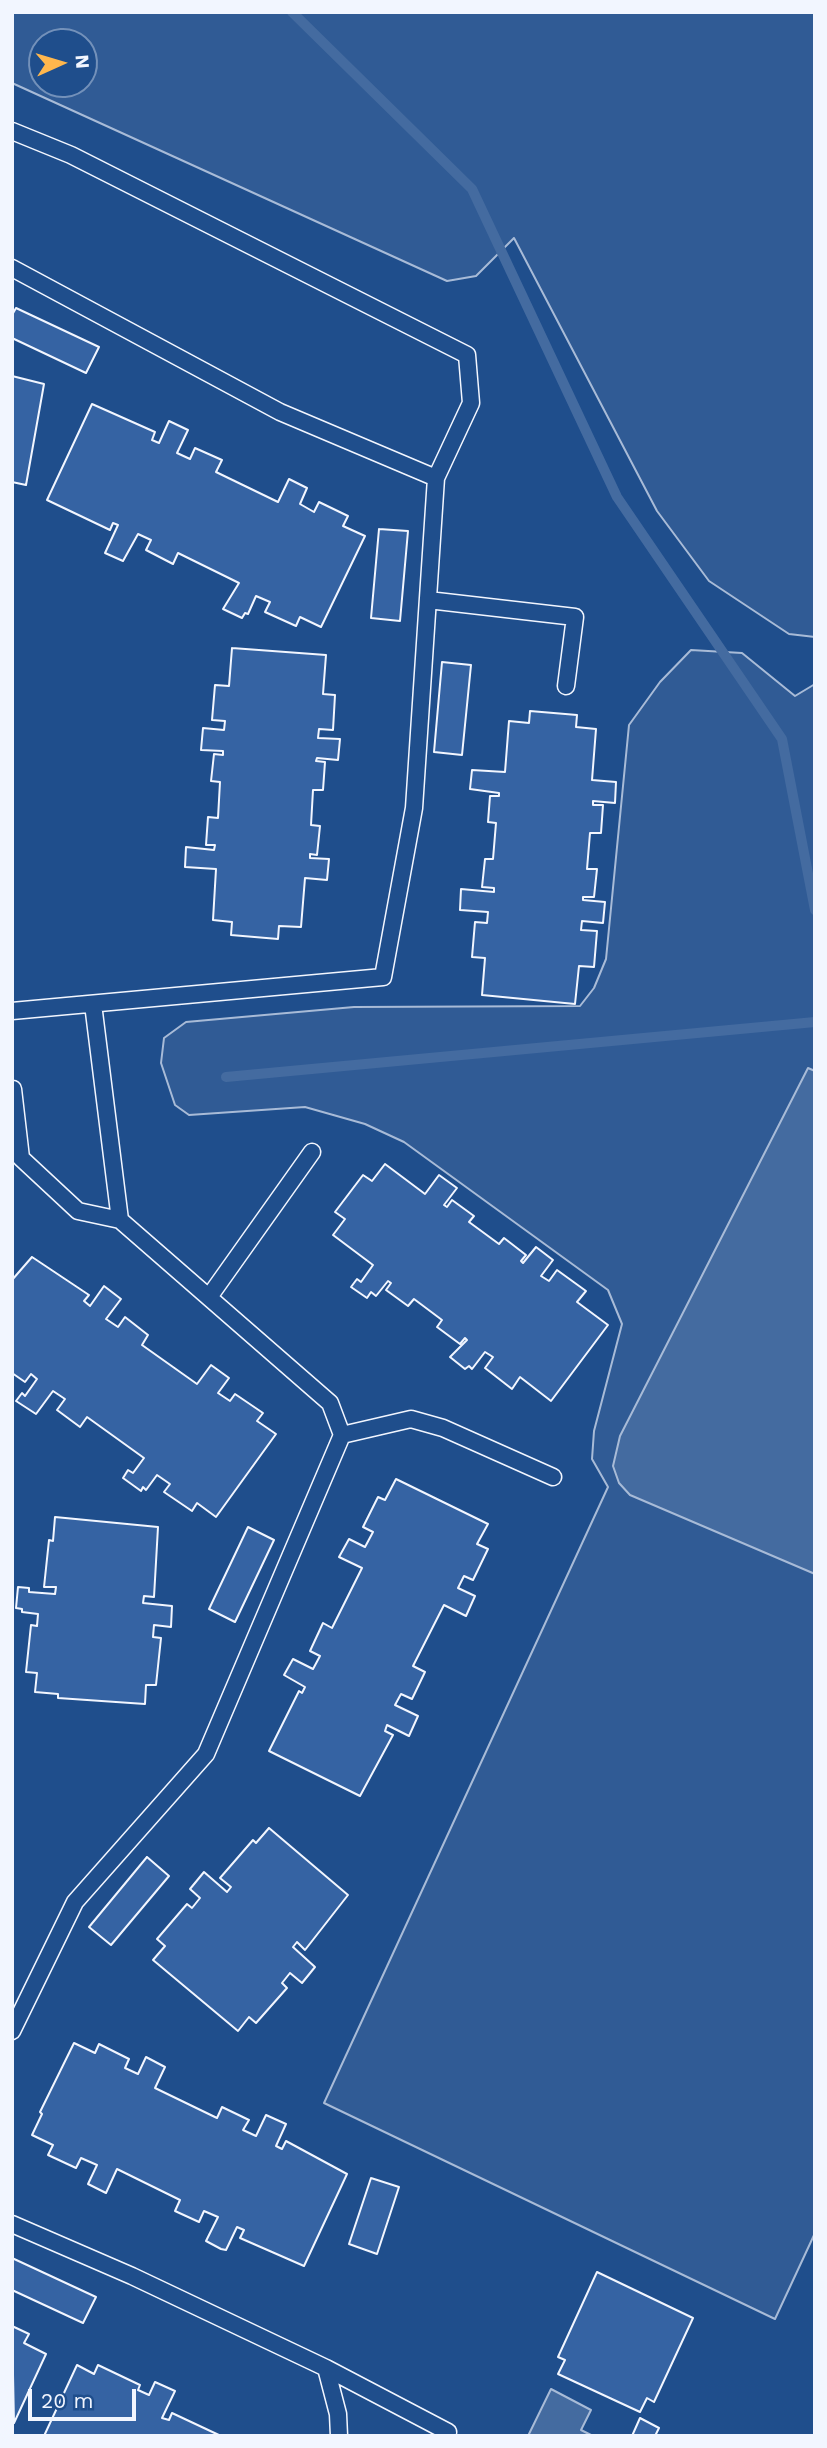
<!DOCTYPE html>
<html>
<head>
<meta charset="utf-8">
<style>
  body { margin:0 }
  #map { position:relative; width:827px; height:2448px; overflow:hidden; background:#1f4e8c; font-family:"Work Sans",sans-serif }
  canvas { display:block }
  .frame { position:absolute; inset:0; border:14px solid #f2f6ff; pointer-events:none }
  .north { position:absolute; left:28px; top:28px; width:70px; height:70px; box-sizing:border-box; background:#1f4e8c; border:2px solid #7391ba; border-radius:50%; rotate:86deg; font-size:19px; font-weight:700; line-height:28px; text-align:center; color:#f2f6ff }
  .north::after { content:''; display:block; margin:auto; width:24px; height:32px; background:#ffb74d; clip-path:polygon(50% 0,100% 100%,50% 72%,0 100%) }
  .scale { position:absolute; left:28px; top:2389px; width:108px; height:32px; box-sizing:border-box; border:4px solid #f2f6ff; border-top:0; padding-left:9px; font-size:21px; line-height:24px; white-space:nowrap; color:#f2f6ff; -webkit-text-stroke:5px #1f4e8c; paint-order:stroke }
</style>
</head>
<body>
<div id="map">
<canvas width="827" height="2448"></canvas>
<div class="frame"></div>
<div class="north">N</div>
<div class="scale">20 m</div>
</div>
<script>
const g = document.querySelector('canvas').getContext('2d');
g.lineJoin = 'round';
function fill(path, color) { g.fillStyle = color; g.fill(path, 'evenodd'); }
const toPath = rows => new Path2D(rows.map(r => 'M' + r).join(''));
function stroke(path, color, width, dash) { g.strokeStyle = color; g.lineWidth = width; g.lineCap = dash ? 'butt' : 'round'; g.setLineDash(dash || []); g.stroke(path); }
const built = toPath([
  [12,12,815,12,815,637,789,634,709,581,657,511,514,238,476,276,447,281,12,83,12,12],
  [42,42,84,42,84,84,42,84,42,42],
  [691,650,742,653,795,696,815,684,815,2233,775,2319,324,2103,608,1487,592,1459,594,1431,622,1324,608,1290,404,1142,365,1124,305,1107,189,1115,175,1105,161,1063,164,1038,186,1022,354,1007,580,1006,594,988,606,959,629,725,660,682,691,650]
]);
const water = toPath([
  [808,1068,815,1071,815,1574,630,1495,619,1483,613,1466,620,1436,808,1068],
  [551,2389,591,2410,581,2430,593,2436,528,2436,551,2389]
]);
const stream = toPath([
  [292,12,472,189,617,497,782,739,815,910],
  [226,1077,815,1022]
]);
const building = toPath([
  [16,308,99,347,86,373,12,338,12,315,16,308],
  [12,376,44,384,26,485,12,482,12,376],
  [92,404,155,432,152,440,159,443,169,421,188,430,177,453,190,459,195,448,222,460,216,472,278,502,289,479,307,488,300,504,314,512,319,502,348,516,343,526,365,536,321,627,300,617,296,626,265,612,270,602,256,596,248,614,245,613,242,618,223,609,239,583,178,553,173,564,146,550,151,540,138,534,123,561,105,553,118,525,113,523,110,530,47,500,92,404],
  [379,529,408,531,400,621,371,618,379,529],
  [232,648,326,655,323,694,335,695,333,730,319,729,318,738,340,739,338,760,317,758,316,761,325,762,323,790,313,790,311,825,320,826,317,855,310,854,310,858,329,859,327,880,305,878,301,927,279,926,278,939,231,935,232,922,213,920,216,869,185,867,186,847,214,850,215,845,206,845,208,817,218,818,220,782,211,781,214,754,223,755,223,751,201,750,203,728,224,730,225,721,212,720,215,685,229,686,232,648],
  [442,662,471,665,462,755,434,752,442,662],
  [530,711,577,715,576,727,596,729,592,780,616,782,615,803,593,801,593,805,603,805,601,833,590,833,587,869,597,869,594,897,583,897,583,900,605,902,603,923,582,921,581,930,597,931,594,967,579,966,575,1004,482,995,485,958,472,957,475,922,487,923,488,912,460,910,461,889,494,892,494,888,482,887,485,859,493,859,496,823,488,822,490,796,499,796,499,793,470,789,472,770,505,772,509,721,529,723,530,711],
  [385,1164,425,1194,439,1175,457,1188,444,1205,447,1207,452,1200,474,1216,469,1222,499,1244,504,1238,526,1255,521,1261,523,1263,536,1247,553,1260,541,1276,549,1281,557,1270,586,1291,577,1302,608,1325,551,1401,520,1377,512,1389,485,1368,493,1357,485,1352,472,1369,469,1366,465,1369,450,1357,467,1340,465,1338,460,1344,437,1327,442,1320,414,1299,408,1306,386,1290,391,1283,388,1281,376,1296,371,1292,367,1298,351,1287,357,1279,361,1282,373,1265,333,1235,345,1219,335,1212,363,1175,372,1181,385,1164],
  [32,1257,89,1295,84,1301,90,1306,104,1286,121,1299,106,1319,118,1327,125,1317,148,1335,142,1345,197,1384,211,1365,229,1378,218,1393,230,1401,235,1394,263,1413,257,1421,276,1434,216,1517,197,1503,192,1511,164,1492,170,1484,157,1475,146,1490,143,1487,141,1491,123,1478,128,1470,133,1473,144,1458,87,1417,80,1427,57,1410,65,1399,53,1391,36,1414,16,1401,22,1393,25,1396,37,1379,31,1374,25,1382,12,1373,12,1280,32,1257],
  [396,1479,488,1524,477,1544,488,1549,473,1580,464,1576,458,1588,475,1596,466,1616,444,1605,413,1666,425,1672,412,1699,401,1694,395,1705,418,1716,409,1736,387,1725,385,1731,393,1735,360,1796,269,1751,299,1691,302,1693,305,1687,284,1675,293,1659,313,1669,320,1656,310,1651,323,1623,332,1628,362,1568,339,1557,349,1539,365,1547,373,1532,363,1527,378,1497,385,1500,396,1479],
  [55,1517,158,1527,154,1597,144,1596,143,1603,172,1606,171,1627,154,1625,153,1637,161,1638,156,1685,146,1685,145,1704,58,1698,58,1694,35,1692,37,1673,26,1672,31,1625,37,1626,38,1614,22,1612,22,1609,16,1608,18,1587,29,1588,29,1592,55,1594,56,1587,44,1587,49,1540,53,1541,55,1517],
  [248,1527,274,1540,235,1622,209,1609,248,1527],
  [269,1828,348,1895,305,1950,297,1942,293,1947,315,1967,302,1983,290,1973,282,1983,287,1988,256,2023,249,2017,238,2031,153,1960,165,1946,157,1939,187,1904,192,1908,200,1898,190,1889,204,1872,227,1892,231,1887,220,1878,253,1840,256,1843,269,1828],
  [147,1857,169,1876,111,1945,89,1927,147,1857],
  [74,2043,95,2053,99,2044,129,2059,125,2068,138,2074,146,2057,165,2067,155,2088,217,2118,222,2107,249,2120,243,2130,256,2136,266,2115,286,2124,276,2146,282,2149,286,2141,347,2174,304,2266,240,2238,244,2230,237,2227,226,2250,221,2249,206,2241,218,2217,204,2211,199,2222,175,2211,180,2200,117,2169,106,2193,88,2184,97,2165,81,2158,76,2168,48,2155,53,2145,32,2135,42,2114,40,2112,74,2043],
  [371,2178,399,2187,377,2254,349,2244,371,2178],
  [12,2258,96,2297,83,2323,12,2290,12,2258],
  [597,2272,693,2318,654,2402,647,2398,640,2412,558,2374,565,2360,558,2357,597,2272],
  [12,2326,29,2334,24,2343,46,2354,14,2423,12,2326],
  [77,2365,94,2374,98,2365,140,2385,138,2390,149,2395,155,2382,175,2391,162,2418,169,2420,172,2413,221,2436,44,2436,77,2365],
  [640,2418,659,2428,655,2436,632,2436,640,2418]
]);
const lane = toPath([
  [12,131,71,155,467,355,471,403,436,478,414,808,383,977,12,1011],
  [12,268,280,412,436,478],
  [428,600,575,617,566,686],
  [13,1089,21,1158,78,1211,120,1220],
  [209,1297,312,1152],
  [342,1435,411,1419,443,1428,553,1477],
  [12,2031,75,1902,206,1754,342,1435,330,1403,120,1220,93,1004],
  [12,2224,132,2276,326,2368,448,2432,446,2436],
  [326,2368,338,2414,339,2436]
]);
fill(built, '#305b95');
stroke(built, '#a8bbd7', 2);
fill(water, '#446ba0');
stroke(water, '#a8bbd7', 2);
stroke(stream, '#446ba0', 10);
fill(building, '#3563a3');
stroke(building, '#f2f6ff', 2);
stroke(lane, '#f2f6ff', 19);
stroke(lane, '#1f4e8c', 16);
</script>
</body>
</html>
